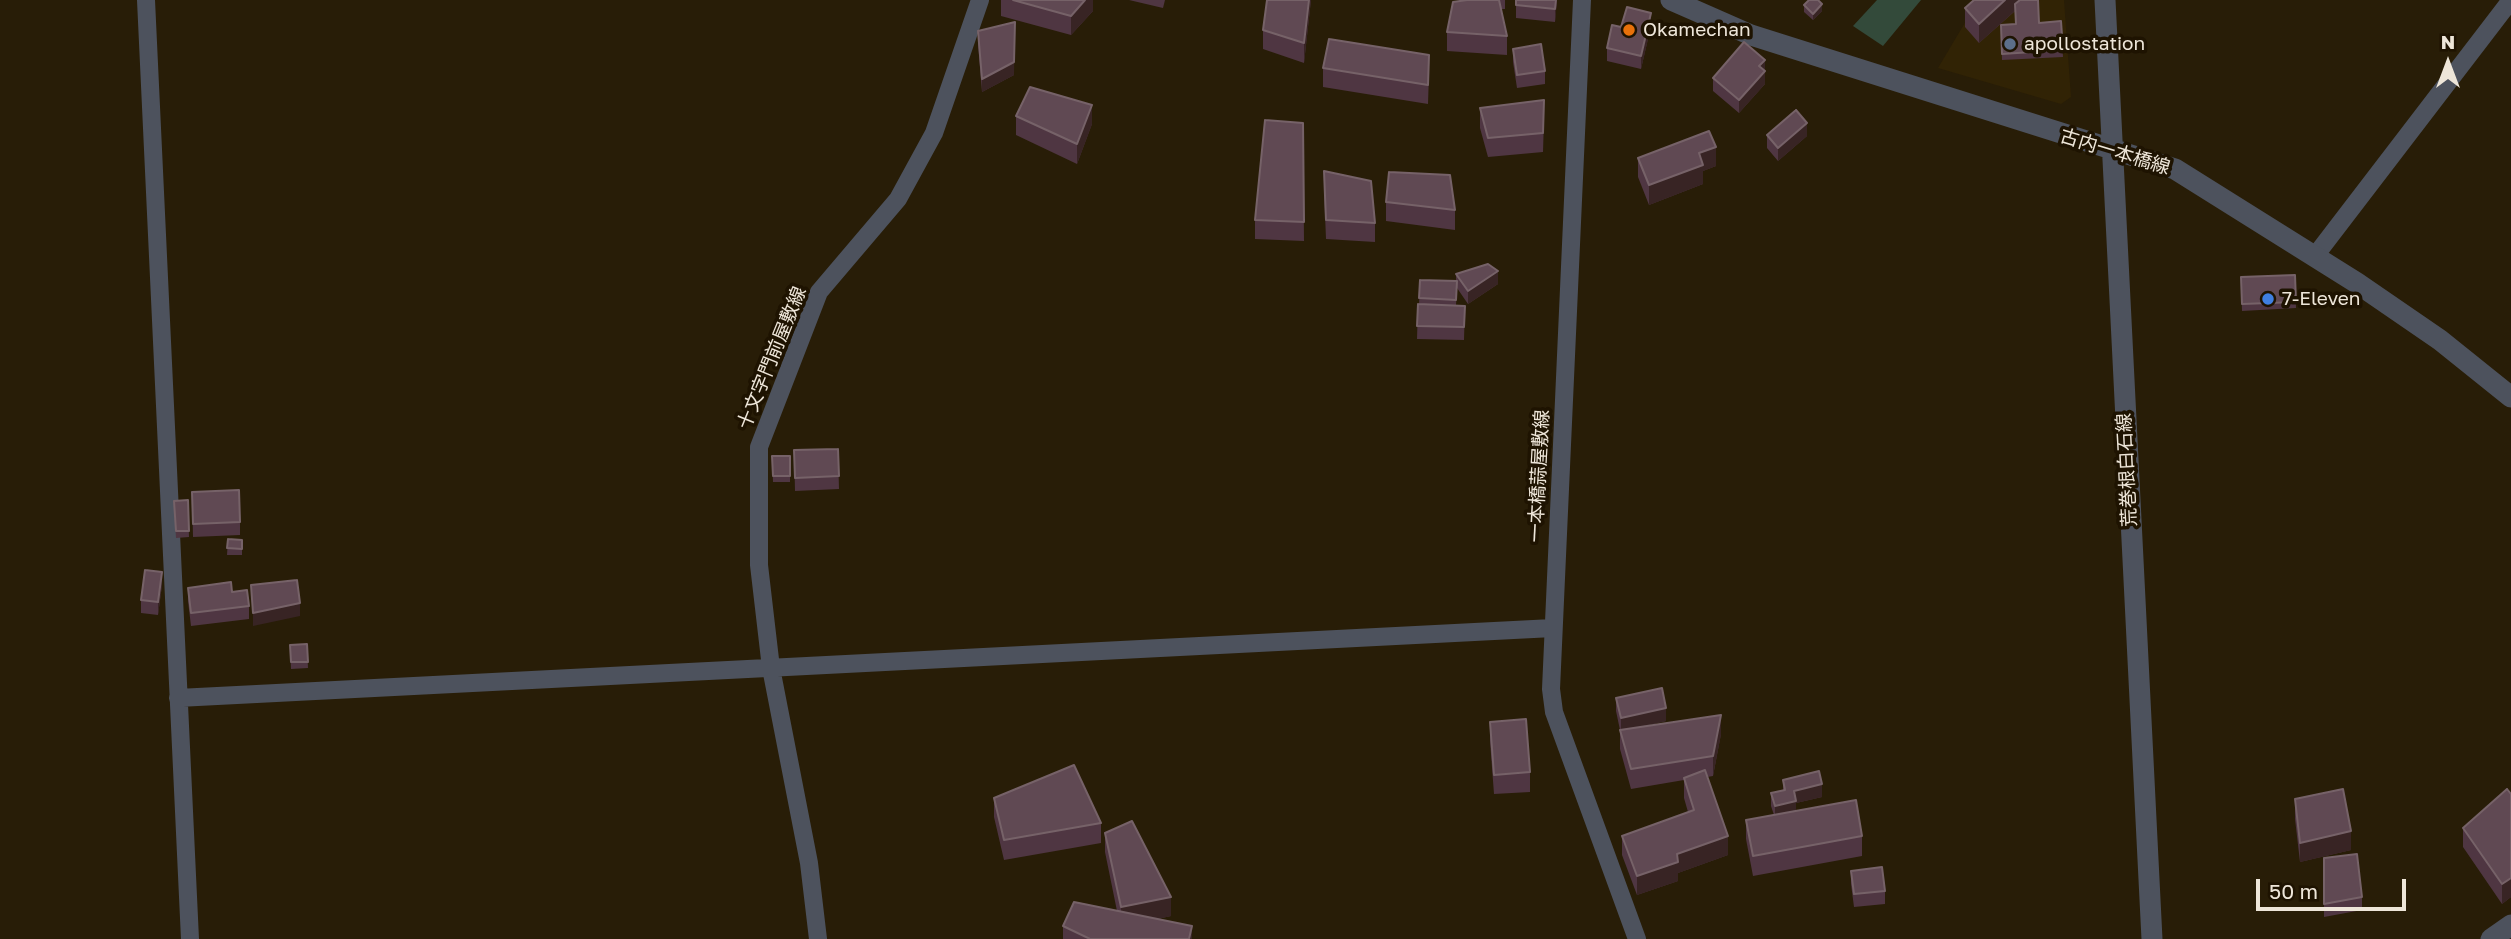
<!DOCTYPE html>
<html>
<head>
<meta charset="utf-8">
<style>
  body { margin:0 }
  #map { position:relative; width:2511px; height:939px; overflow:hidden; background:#281d07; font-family:"Golos Text",sans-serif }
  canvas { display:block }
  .north { position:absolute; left:2413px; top:28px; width:70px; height:70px; -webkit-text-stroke:5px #1e1301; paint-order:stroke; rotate:0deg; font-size:19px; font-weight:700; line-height:28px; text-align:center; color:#eee6d9 }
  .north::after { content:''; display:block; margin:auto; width:24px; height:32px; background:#eee6d9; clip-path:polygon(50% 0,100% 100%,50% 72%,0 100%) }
  .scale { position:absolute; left:2256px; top:879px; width:150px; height:32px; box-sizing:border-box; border:4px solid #eee6d9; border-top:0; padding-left:9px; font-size:21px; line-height:24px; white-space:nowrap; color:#eee6d9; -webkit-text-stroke:5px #1e1301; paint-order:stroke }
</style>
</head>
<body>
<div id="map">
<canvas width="2511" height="939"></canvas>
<div class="north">N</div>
<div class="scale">50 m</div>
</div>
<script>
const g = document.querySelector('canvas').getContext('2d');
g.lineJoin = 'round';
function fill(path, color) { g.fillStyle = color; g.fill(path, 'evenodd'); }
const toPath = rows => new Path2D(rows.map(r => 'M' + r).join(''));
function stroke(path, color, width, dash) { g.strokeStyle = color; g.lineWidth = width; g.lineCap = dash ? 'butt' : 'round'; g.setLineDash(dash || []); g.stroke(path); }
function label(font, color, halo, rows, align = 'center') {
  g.font = font + ' "Golos Text","Noto Sans JP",sans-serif'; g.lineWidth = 7; g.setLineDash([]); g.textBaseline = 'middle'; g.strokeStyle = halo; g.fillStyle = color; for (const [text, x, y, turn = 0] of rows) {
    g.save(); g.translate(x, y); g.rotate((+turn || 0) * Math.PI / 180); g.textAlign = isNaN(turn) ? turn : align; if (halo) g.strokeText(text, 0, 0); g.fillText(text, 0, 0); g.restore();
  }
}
const built = toPath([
  [1990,0,2064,0,2071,97,2061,104,1938,68,1966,21]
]);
const green = toPath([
  [1877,0,1921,0,1883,46,1853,26]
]);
const minor = toPath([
  [146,0,190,939],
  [1582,0,1551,689,1554,712,1637,939],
  [2315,256,2511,0],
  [178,698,1553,628],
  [818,939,809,863,771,668,759,565,759,447,819,292,898,199,934,133,980,0]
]);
const tertiary = toPath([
  [1671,0,1751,35,2175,169,2357,283,2440,340,2511,397],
  [2105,0,2152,939],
  [2491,939,2511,925]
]);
const wall = toPath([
  [1001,0,1093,0,1093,11,1071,35,1001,16],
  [1129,0,1165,0,1163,8],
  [1311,0,1304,63,1263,49,1263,30],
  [1467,0,1505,0,1505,9,1501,9,1507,36,1507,55,1447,51,1447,32],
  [1557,0,1555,22,1516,18,1516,5],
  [2038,0,2039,23,2061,21,2063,57,2002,60,2001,25,2016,24,2015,11,1979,43,1965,27,1965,8],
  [1804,5,1822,11,1813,20,1804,12],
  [1651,26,1641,69,1607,61,1607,48,1621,27],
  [978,31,1014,75,982,92,978,44],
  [1513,49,1545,71,1545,84,1517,88,1513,62],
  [1765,60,1765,84,1739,113,1713,91,1713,78],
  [1323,68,1429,74,1428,104,1323,87],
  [1480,108,1544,119,1543,152,1488,157,1480,128],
  [1016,116,1092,124,1077,164,1016,135],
  [1303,123,1304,241,1255,239,1255,220],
  [1767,135,1807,136,1778,161,1767,148],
  [1638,158,1716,166,1703,171,1703,184,1649,205,1638,177],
  [1324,190,1375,223,1375,242,1326,239],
  [1386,202,1455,210,1455,230,1386,221],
  [1456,274,1498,284,1468,304,1457,288,1456,305,1465,306,1464,340,1417,339,1418,304,1419,304,1420,280,1456,281],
  [2295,275,2296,308,2242,311,2241,277],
  [838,449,839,489,795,491,794,450],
  [772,456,790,456,790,482,773,482],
  [192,492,240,522,240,535,193,537],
  [188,500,189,537,176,538,174,501],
  [228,539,242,540,242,555,227,555],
  [162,585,158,615,141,613,141,600],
  [188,588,232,592,249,606,249,619,191,626,188,601],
  [307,644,308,668,291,669,290,645],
  [1616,698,1666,721,1630,729,1721,734,1713,776,1707,777,1728,855,1678,873,1678,881,1637,895,1622,855,1622,836,1688,812,1684,798,1684,780,1631,789,1620,749,1620,730,1616,711],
  [1490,722,1530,772,1530,792,1494,794,1490,741],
  [1783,780,1822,797,1796,803,1796,811,1862,836,1862,856,1753,876,1746,839,1746,820,1774,815,1771,806,1771,793,1783,790],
  [2511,794,2511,897,2502,904,2463,847,2463,828],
  [994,798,1101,823,1101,843,1004,860,994,817],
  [2295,799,2351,850,2300,862,2295,819],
  [1105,833,1171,916,1157,919,1192,939,1063,939,1063,926,1117,911,1105,852],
  [2324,858,2362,897,2362,910,2324,917],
  [1851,871,1885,891,1885,904,1854,907,1851,884]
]);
const shadedWall = toPath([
  [1085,0,1093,0,1093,11,1071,35,1071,16],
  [1309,0,1311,0,1304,63,1304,43],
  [1556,0,1557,0,1555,22,1555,9],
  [2005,0,2027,0,1979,43,1979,24],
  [1822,4,1822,11,1813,20,1813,14],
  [1651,13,1651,26,1641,69,1641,56],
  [1015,22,1014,75,982,92,982,79],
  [1765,60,1765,84,1739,113,1739,100,1759,66],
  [1092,105,1092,124,1077,164,1077,144],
  [1807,123,1807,136,1778,161,1778,148],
  [1716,147,1716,166,1703,171,1703,184,1649,205,1649,185,1699,153],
  [1498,271,1498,284,1468,304,1468,291],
  [162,572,162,585,158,615,158,602],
  [300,603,300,616,253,626,253,613],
  [1666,708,1666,721,1621,731,1621,718],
  [1721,715,1721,734,1713,776,1713,756],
  [1822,784,1822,797,1796,803,1796,814,1775,819,1775,806,1794,791],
  [2351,831,2351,850,2300,862,2300,843],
  [1728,836,1728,855,1678,873,1678,881,1637,895,1637,876,1677,854],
  [2511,878,2511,897,2502,904,2502,884],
  [1171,897,1171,916,1121,927,1121,907],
  [1192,926,1192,939,1189,939]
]);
const building = toPath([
  [1013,0,1085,0,1071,16,1013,0],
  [1267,0,1309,0,1304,43,1263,30,1267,0],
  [1467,0,1499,0,1507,36,1447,32,1453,2,1467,0],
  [1516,0,1556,0,1555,9,1516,5,1516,0],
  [1809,0,1818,0,1822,4,1813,14,1804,5,1809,0],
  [1974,0,2005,0,1979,24,1965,8,1974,0],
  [2020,0,2038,0,2039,23,2061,21,2063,50,2002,54,2001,25,2016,24,2015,4,2020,0],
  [1627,7,1651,13,1641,56,1607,48,1612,25,1621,27,1627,7],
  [1015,22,1014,62,982,79,978,31,1015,22],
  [1329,39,1429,55,1428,85,1323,68,1329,39],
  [1744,42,1765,60,1759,66,1765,71,1739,100,1713,78,1744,42],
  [1541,44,1545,71,1517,75,1513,49,1541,44],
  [1030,87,1092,105,1077,144,1016,116,1030,87],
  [1544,100,1543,133,1488,138,1480,108,1544,100],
  [1796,110,1807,123,1778,148,1767,135,1796,110],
  [1265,120,1303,123,1304,222,1255,220,1265,120],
  [1709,131,1716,147,1699,153,1703,165,1649,185,1638,158,1709,131],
  [1324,171,1371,181,1375,223,1326,220,1324,171],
  [1389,172,1450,175,1455,210,1386,202,1389,172],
  [1488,264,1498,271,1468,291,1456,274,1488,264],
  [2295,275,2296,302,2242,304,2241,277,2295,275],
  [1420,280,1457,281,1456,300,1419,298,1420,280],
  [1418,304,1465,306,1464,327,1417,326,1418,304],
  [838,449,839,476,795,478,794,450,838,449],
  [772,456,790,456,790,476,773,476,772,456],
  [239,490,240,522,193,524,192,492,239,490],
  [188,500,189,531,176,531,174,501,188,500],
  [228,539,242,540,242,549,227,548,228,539],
  [145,570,162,572,158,602,141,600,145,570],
  [297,580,300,603,253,613,251,585,297,580],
  [231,582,232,592,247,590,249,606,191,613,188,588,231,582],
  [307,644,308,662,291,662,290,645,307,644],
  [1662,688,1666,708,1621,718,1616,698,1662,688],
  [1721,715,1713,756,1631,769,1620,730,1721,715],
  [1526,719,1530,772,1494,775,1490,722,1526,719],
  [1074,765,1101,823,1004,840,994,798,1074,765],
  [1705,770,1728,836,1677,854,1678,862,1637,876,1622,836,1694,810,1684,778,1705,770],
  [1819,771,1822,784,1794,791,1796,801,1775,806,1771,793,1785,790,1783,780,1819,771],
  [2343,789,2351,831,2300,843,2295,799,2343,789],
  [2507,789,2511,794,2511,878,2502,884,2463,828,2507,789],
  [1856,800,1862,836,1753,856,1746,820,1856,800],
  [1132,821,1171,897,1121,907,1105,833,1132,821],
  [2357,854,2362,897,2324,904,2324,858,2357,854],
  [1882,867,1885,891,1854,894,1851,871,1882,867],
  [1074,902,1192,926,1189,939,1090,939,1063,926,1074,902]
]);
const markers = [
  [1629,30,7,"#e8710a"],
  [2010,44,7,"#5c6f8a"],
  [2268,299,7,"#3f7fe0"]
];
const poiNames = [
  ["Okamechan",1643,30],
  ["apollostation",2024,44],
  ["7-Eleven",2282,299]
];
const streetNames = [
  ["古内一本橋線",2115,152,17],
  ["十文字門前屋敷線",772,358,-68],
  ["荒巻根白石線",2127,470,-93],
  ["一本橋蒜屋敷線",1539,476,-87]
];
fill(built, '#312305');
fill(green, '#334a3a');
stroke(minor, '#4d525d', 18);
stroke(tertiary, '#4d525d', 21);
fill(wall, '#4f3642');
fill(shadedWall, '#382424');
fill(building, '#604953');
stroke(building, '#766268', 2);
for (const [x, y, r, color] of markers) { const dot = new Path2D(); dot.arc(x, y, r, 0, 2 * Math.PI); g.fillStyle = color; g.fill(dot); stroke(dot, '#1e1301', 2.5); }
label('19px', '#eee6d9', '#1e1301', poiNames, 'left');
label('19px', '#eee6d9', '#1e1301', streetNames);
</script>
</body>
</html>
